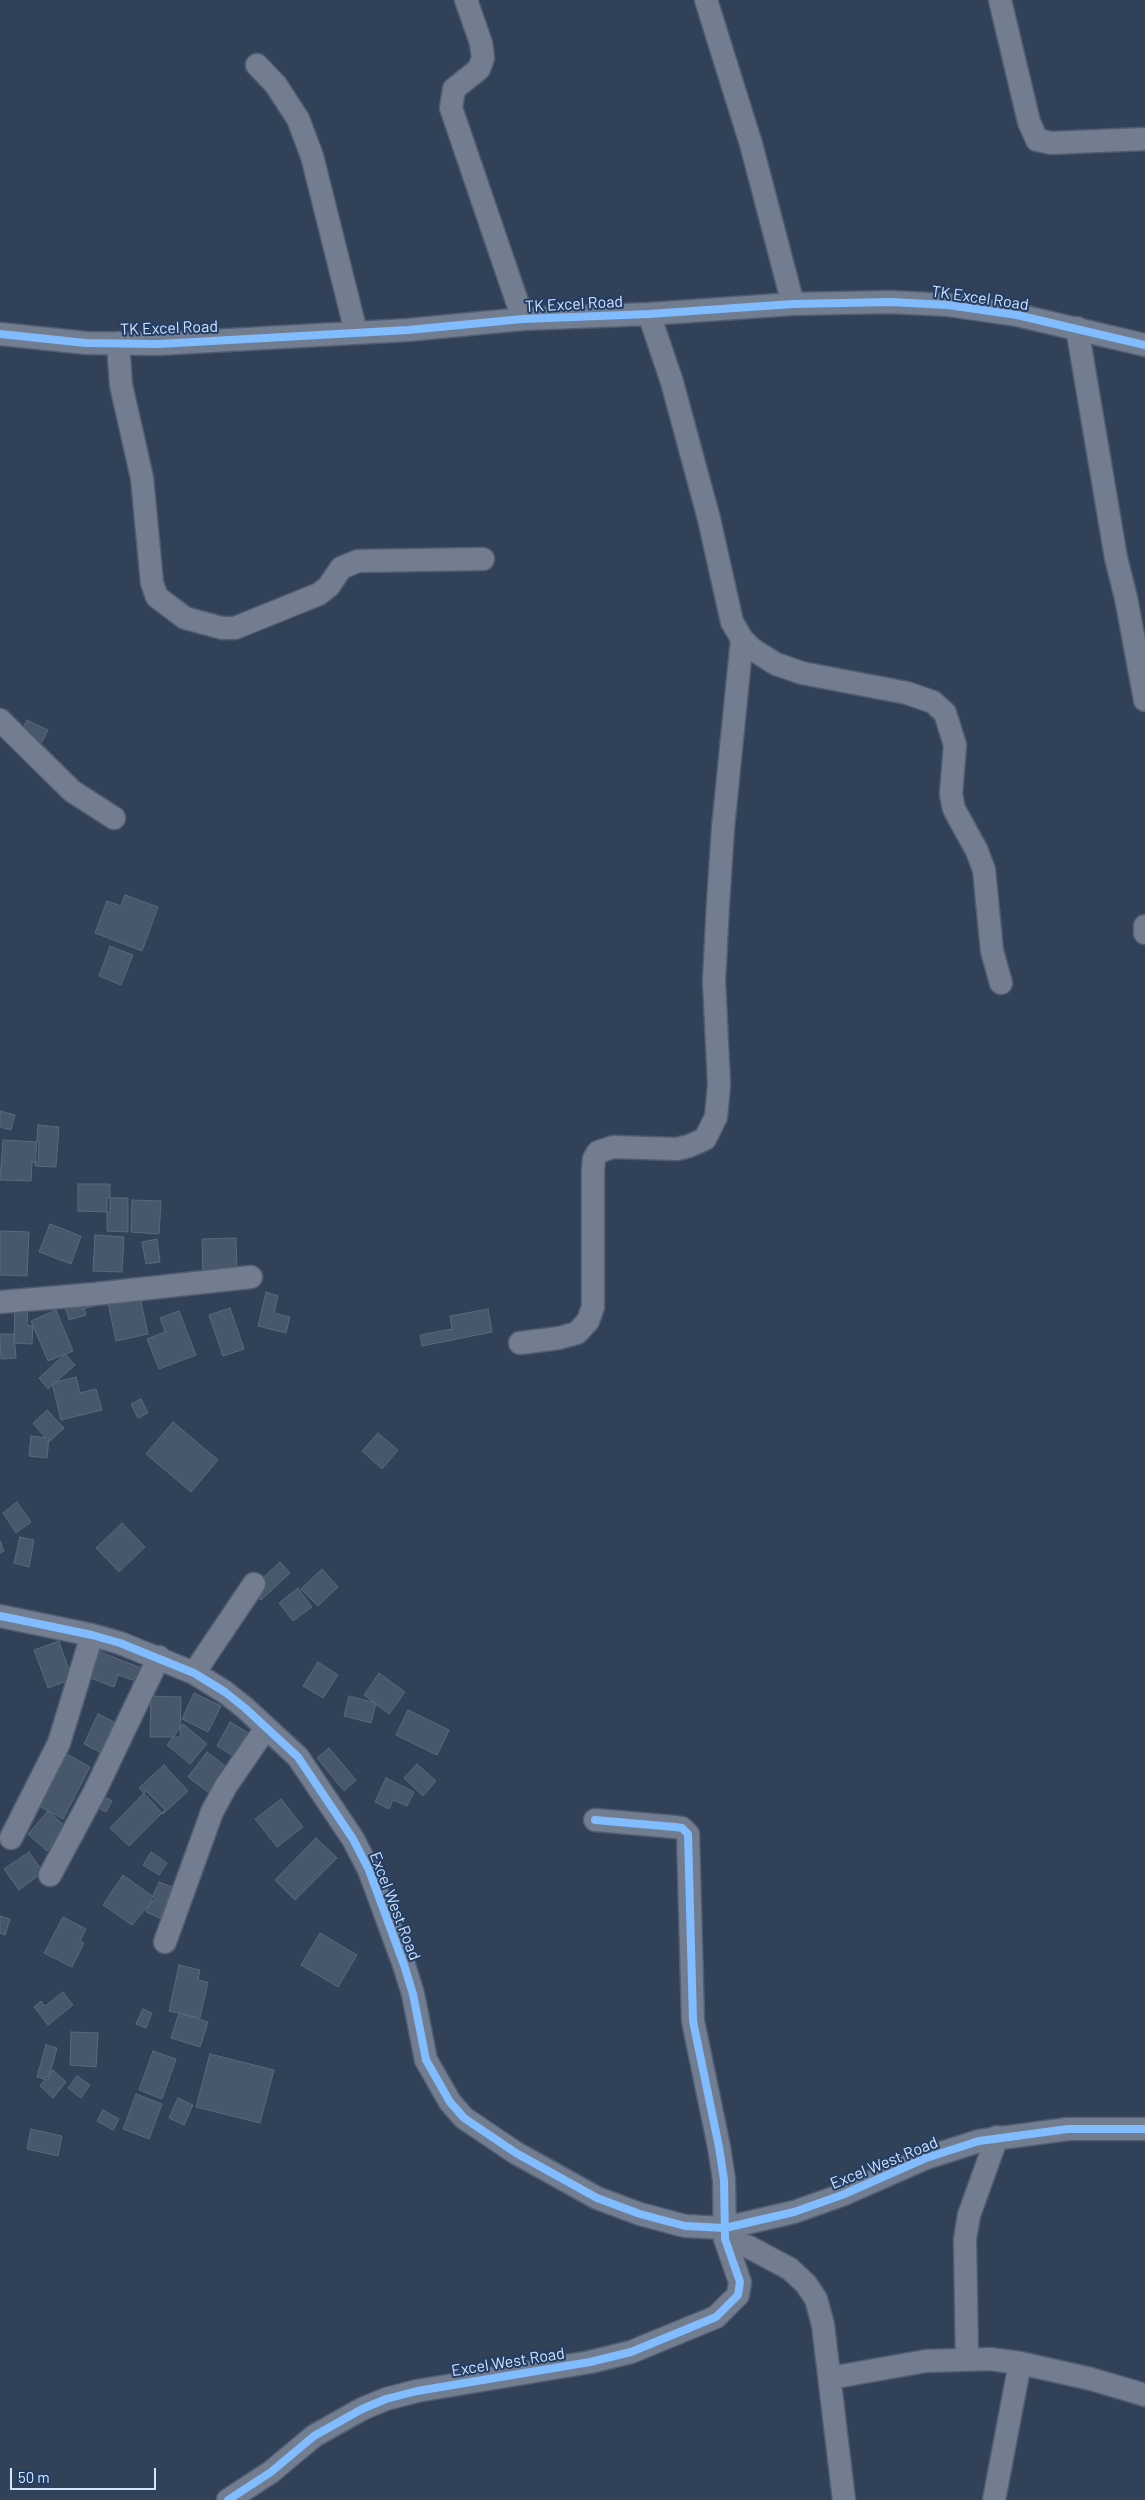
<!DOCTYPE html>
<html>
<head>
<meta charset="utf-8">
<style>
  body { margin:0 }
  #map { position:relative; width:1145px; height:2500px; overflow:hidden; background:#314158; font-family:Barlow,sans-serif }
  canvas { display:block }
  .scale { position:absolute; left:10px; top:2468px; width:146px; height:22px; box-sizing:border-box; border:2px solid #d3e4fd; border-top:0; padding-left:6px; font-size:15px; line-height:18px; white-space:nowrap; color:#d3e4fd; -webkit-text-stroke:4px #223e67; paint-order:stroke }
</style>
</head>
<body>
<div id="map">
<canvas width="1145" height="2500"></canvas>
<div class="scale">50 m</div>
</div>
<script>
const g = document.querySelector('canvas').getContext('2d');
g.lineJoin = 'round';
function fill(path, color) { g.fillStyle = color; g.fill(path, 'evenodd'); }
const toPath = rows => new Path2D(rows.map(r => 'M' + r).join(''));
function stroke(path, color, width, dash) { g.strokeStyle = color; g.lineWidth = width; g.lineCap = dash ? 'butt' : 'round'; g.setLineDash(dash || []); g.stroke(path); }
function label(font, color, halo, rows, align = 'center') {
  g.font = font + ' Barlow,sans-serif'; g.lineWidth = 4; g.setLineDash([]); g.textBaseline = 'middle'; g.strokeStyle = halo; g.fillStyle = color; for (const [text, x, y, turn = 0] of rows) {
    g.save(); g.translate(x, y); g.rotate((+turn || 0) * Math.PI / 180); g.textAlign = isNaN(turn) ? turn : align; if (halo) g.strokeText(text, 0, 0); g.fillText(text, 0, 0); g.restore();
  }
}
const building = toPath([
  [27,720,48,730,42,742,21,732,27,720],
  [125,895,158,907,142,951,95,933,107,901,121,906,125,895],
  [110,946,133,955,121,985,99,976,110,946],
  [0,1111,15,1115,11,1130,0,1127,0,1111],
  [38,1125,59,1127,56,1167,35,1166,38,1125],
  [3,1140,39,1142,38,1162,32,1162,31,1181,0,1180,3,1140],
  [78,1184,110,1184,110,1212,78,1211,78,1184],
  [107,1198,128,1198,128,1232,107,1231,107,1198],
  [132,1200,161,1201,159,1234,131,1232,132,1200],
  [50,1224,81,1236,71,1264,39,1252,50,1224],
  [0,1231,29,1232,27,1276,0,1275,0,1231],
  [95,1235,124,1237,122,1272,93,1271,95,1235],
  [236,1238,237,1273,203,1274,202,1239,236,1238],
  [157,1239,160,1262,146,1264,142,1242,157,1239],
  [77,1287,139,1293,148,1334,116,1341,108,1303,81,1309,77,1287],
  [266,1292,278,1296,274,1313,290,1317,286,1333,258,1326,266,1292],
  [80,1294,86,1315,69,1320,63,1300,80,1294],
  [15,1302,28,1302,27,1325,33,1326,32,1344,14,1343,15,1302],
  [230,1308,244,1349,223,1356,209,1315,230,1308],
  [488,1309,492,1332,422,1346,420,1335,452,1329,450,1316,488,1309],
  [56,1310,73,1351,48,1361,31,1321,56,1310],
  [179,1311,196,1355,159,1369,147,1339,165,1332,160,1318,179,1311],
  [0,1334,14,1334,16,1358,1,1359,0,1334],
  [65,1354,75,1365,48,1389,39,1378,65,1354],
  [76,1377,80,1393,96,1389,102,1410,61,1420,52,1383,76,1377],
  [141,1399,148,1413,138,1418,131,1404,141,1399],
  [47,1410,64,1428,49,1442,33,1423,47,1410],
  [173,1422,218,1460,191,1492,146,1454,173,1422],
  [378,1433,398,1450,382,1469,362,1451,378,1433],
  [31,1436,49,1438,47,1458,29,1456,31,1436],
  [17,1502,31,1522,16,1533,3,1513,17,1502],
  [122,1523,145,1547,119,1572,96,1548,122,1523],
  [20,1537,34,1540,29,1567,14,1563,20,1537],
  [0,1541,4,1551,0,1553,0,1541],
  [280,1562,290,1573,261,1600,251,1589,280,1562],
  [322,1569,338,1587,318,1606,301,1589,322,1569],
  [298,1588,312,1607,293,1621,279,1603,298,1588],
  [59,1641,72,1679,48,1688,34,1650,59,1641],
  [90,1648,144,1669,139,1682,118,1675,114,1687,80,1674,90,1648],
  [318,1662,338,1675,323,1698,303,1686,318,1662],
  [379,1673,405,1692,389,1714,364,1695,379,1673],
  [194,1693,221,1706,208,1732,182,1719,194,1693],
  [151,1696,181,1697,180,1737,150,1737,151,1696],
  [349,1696,376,1703,371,1723,344,1716,349,1696],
  [408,1710,449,1730,437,1755,396,1735,408,1710],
  [98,1714,114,1722,100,1752,84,1744,98,1714],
  [230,1722,252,1735,238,1759,217,1746,230,1722],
  [183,1724,207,1744,190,1764,167,1745,183,1724],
  [329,1748,356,1780,344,1791,317,1758,329,1748],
  [207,1752,228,1768,209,1793,188,1777,207,1752],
  [67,1754,90,1767,63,1819,39,1806,67,1754],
  [417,1764,436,1781,423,1796,404,1778,417,1764],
  [164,1765,188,1791,163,1814,139,1788,164,1765],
  [386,1778,414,1792,407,1806,393,1800,389,1809,375,1802,386,1778],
  [146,1791,165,1810,129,1846,110,1828,146,1791],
  [97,1793,112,1801,106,1812,91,1804,97,1793],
  [281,1799,303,1827,277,1847,255,1819,281,1799],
  [48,1811,67,1828,47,1851,28,1834,48,1811],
  [316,1838,337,1858,295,1900,275,1880,316,1838],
  [29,1852,43,1872,19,1890,4,1869,29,1852],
  [151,1852,167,1863,159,1875,143,1865,151,1852],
  [123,1875,155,1898,132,1925,103,1905,123,1875],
  [159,1882,172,1887,160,1918,146,1912,159,1882],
  [0,1916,10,1919,5,1935,0,1933,0,1916],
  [63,1917,86,1929,80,1941,84,1943,72,1967,44,1953,63,1917],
  [320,1933,357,1955,338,1987,301,1965,320,1933],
  [179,1965,200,1970,198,1980,208,1982,200,2018,169,2011,179,1965],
  [63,1992,73,2005,48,2025,34,2007,41,2001,45,2006,63,1992],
  [143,2009,152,2013,146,2028,136,2024,143,2009],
  [179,2013,208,2022,200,2047,171,2038,179,2013],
  [71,2032,98,2033,96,2067,70,2065,71,2032],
  [46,2045,57,2048,48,2080,37,2077,46,2045],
  [153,2051,176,2059,162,2099,139,2090,153,2051],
  [210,2054,274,2070,260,2123,196,2107,210,2054],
  [53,2070,66,2082,53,2098,40,2086,53,2070],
  [77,2076,90,2085,81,2098,68,2088,77,2076],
  [136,2094,162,2104,149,2139,123,2129,136,2094],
  [178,2098,193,2105,184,2125,169,2118,178,2098],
  [103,2110,119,2119,113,2130,97,2121,103,2110],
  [31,2129,62,2136,58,2156,27,2149,31,2129]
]);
const street = toPath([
  [466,0,481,43,483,58,479,69,454,89,451,108,523,319],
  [706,0,751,144,793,304],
  [1000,0,1029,122,1037,140,1051,143,1145,139],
  [257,65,276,85,298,119,312,156,356,332],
  [649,314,672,382,709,519,732,622,742,639,752,649,776,664,802,673,907,693,933,702,945,713,955,745,951,794,954,809,977,851,984,870,992,951,1001,983],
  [1077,328,1116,558,1126,598,1145,700],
  [0,334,86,343,158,344,408,330,523,319,649,314,793,304,890,302,948,305,1017,315,1145,345],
  [118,343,121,385,142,478,152,583,157,597,185,618,222,628,235,628,319,594,329,586,341,568,358,561,483,559],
  [0,720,72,791,114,818],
  [1145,926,1145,933],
  [0,1302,95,1294,251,1277],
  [520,1343,559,1338,577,1333,588,1321,593,1307,593,1170,594,1159,598,1152,613,1147,677,1149,689,1146,705,1139,716,1117,719,1085,714,981,718,904,723,828,742,639],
  [0,1616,92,1635,120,1643,194,1673,225,1692,245,1708,298,1757,353,1839,369,1870,404,1965,413,1994,426,2060,450,2102,464,2118,516,2153,597,2198,640,2214,685,2226,725,2228,794,2212,842,2195,926,2158,979,2141,1068,2129,1145,2129],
  [194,1673,254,1584],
  [11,1838,59,1743,92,1635],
  [50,1875,94,1793,159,1657],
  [165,1942,212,1812,226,1786,266,1728],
  [725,2239,749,2247,790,2269,806,2284,816,2299,823,2325,844,2500],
  [967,2359,965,2239,969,2215,997,2137],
  [830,2378,926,2361,990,2359,1020,2363,1091,2379,1145,2395],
  [228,2500,271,2472,314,2436,362,2409,386,2399,417,2391,590,2362,631,2352,716,2317,738,2295,740,2282,725,2239,724,2180,719,2147,693,2021,688,1834,682,1828,675,1827,595,1820],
  [994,2500,1020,2363]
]);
const cycleway = toPath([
  [0,334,86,343,158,344,408,330,523,319,649,314,793,304,890,302,948,305,1017,315,1145,345],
  [0,1616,92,1635,120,1643,194,1673,225,1692,245,1708,298,1757,353,1839,369,1870,404,1965,413,1994,426,2060,450,2102,464,2118,516,2153,597,2198,640,2214,685,2226,725,2228,794,2212,842,2195,926,2158,979,2141,1068,2129,1145,2129],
  [228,2500,271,2472,314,2436,362,2409,386,2399,417,2391,590,2362,631,2352,716,2317,738,2295,740,2282,725,2239,724,2180,719,2147,693,2021,688,1834,682,1828,675,1827,595,1820]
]);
const streetNames = [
  ["TK Excel Road",980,298,8],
  ["TK Excel Road",574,304,-3],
  ["TK Excel Road",169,328,-2],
  ["Excel West Road",395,1906,69],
  ["Excel West Road",884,2163,-22],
  ["Excel West Road",508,2362,-9]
];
fill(building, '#465869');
stroke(building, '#586a7b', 1);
stroke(street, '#505d71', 25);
stroke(street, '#727d8f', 22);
stroke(cycleway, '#80bcff', 8);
label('16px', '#d3e4fd', '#223e67', streetNames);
</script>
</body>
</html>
